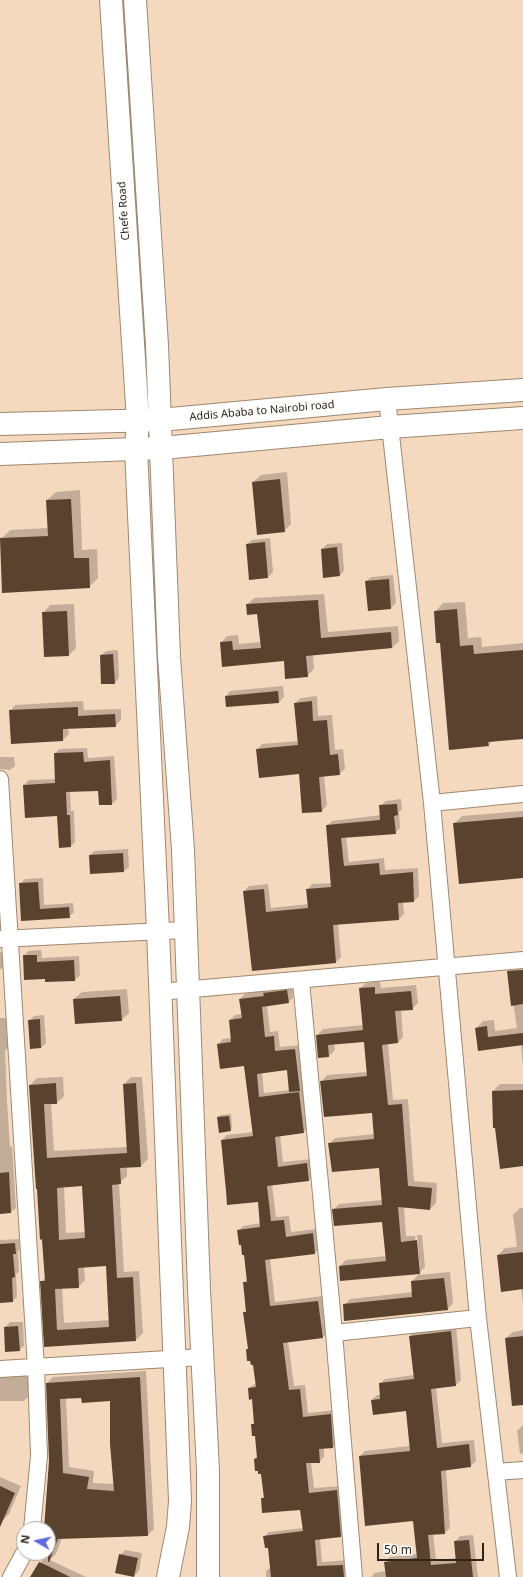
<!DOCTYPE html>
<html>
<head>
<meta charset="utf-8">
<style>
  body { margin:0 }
  #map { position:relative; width:523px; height:1577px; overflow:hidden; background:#f4d9bf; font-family:"Noto Sans",sans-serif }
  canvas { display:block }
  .north { position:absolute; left:16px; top:1521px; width:40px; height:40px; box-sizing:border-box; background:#fff; border:1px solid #aba7a3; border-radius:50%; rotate:279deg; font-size:11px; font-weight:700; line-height:16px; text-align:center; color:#2e241a }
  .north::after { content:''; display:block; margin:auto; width:14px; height:18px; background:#5f69e1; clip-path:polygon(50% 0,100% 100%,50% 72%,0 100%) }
  .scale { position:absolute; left:377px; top:1543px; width:107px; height:18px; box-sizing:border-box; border:2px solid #2e241a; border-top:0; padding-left:5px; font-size:12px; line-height:14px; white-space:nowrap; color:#2e241a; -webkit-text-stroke:3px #fff; paint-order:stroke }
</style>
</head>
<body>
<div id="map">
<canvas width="523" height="1577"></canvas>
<div class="north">N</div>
<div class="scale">50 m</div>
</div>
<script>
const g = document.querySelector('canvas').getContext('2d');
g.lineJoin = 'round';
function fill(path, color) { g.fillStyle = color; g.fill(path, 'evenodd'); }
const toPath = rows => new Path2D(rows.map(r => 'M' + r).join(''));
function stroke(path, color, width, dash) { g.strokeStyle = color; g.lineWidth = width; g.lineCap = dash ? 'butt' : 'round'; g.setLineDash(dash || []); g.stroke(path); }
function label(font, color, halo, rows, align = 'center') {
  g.font = font + ' "Noto Sans",sans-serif'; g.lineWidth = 4; g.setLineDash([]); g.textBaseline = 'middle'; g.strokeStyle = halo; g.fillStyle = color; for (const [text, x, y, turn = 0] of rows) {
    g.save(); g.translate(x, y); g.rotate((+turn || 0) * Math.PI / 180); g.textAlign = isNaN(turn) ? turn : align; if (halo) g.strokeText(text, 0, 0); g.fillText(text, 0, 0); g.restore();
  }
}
const shadow = toPath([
  [287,472,291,524,284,531,253,482,261,475],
  [80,490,82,550,97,549,98,578,89,587,1,539,10,530,48,528,47,500,56,492],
  [270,538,273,572,268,577,247,544,252,540],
  [342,543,344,571,339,576,322,549,327,544],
  [393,575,396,603,391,608,366,581,371,577],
  [324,594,328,632,398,626,399,641,392,648,313,655,314,669,307,676,284,660,223,666,221,643,227,636,238,635,239,644,261,642,258,613,247,605,254,598],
  [465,602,468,638,481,637,482,647,523,643,523,738,493,740,488,745,441,642,435,612,443,603],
  [74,604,76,648,69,655,43,613,50,605],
  [118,650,119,678,115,683,101,655,106,651],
  [283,686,284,697,279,702,226,706,226,696,230,691],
  [317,696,318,716,332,715,335,750,343,749,345,769,339,774,324,776,327,805,322,811,300,773,257,750,262,744,298,741,295,703,301,698],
  [83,701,84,710,121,709,121,720,115,726,68,728,69,734,63,740,10,711,15,705],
  [87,748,88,758,114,756,117,799,112,804,100,804,99,790,70,791,71,811,74,811,75,842,71,846,58,815,24,785,29,780,56,779,55,754,59,749],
  [0,757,14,757,15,766,10,770,0,769],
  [401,799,402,809,399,812,400,828,395,833,346,836,349,862,384,858,385,870,418,868,419,896,414,901,403,902,404,914,399,919,338,924,341,957,336,962,253,970,244,891,249,886,268,884,271,908,308,904,307,890,312,884,331,883,327,826,332,821,381,815,380,806,386,801],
  [523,811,523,877,455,823,462,816],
  [128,849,129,867,124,871,90,855,94,851],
  [43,878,44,905,73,903,74,912,69,917,22,920,20,884,25,879],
  [41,950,42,958,79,956,80,975,75,980,46,981,46,978,24,956,28,951],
  [0,952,3,952,4,966,0,970],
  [515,964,523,964,523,1067,521,1045,479,1050,476,1028,483,1021,494,1020,495,1031,517,1028,508,971],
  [380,981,381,988,416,985,418,1003,412,1009,401,1010,403,1037,398,1043,388,1043,393,1100,408,1099,414,1181,437,1183,436,1203,430,1209,404,1207,406,1236,415,1236,418,1269,420,1269,417,1235,422,1235,425,1267,419,1273,340,1266,346,1260,386,1256,383,1221,333,1210,339,1204,383,1200,380,1166,329,1144,335,1138,375,1134,373,1112,322,1081,327,1075,368,1072,365,1041,334,1044,335,1050,329,1056,319,1057,317,1035,323,1029,363,1025,360,988,366,983],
  [292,986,293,998,288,1002,267,1005,270,1032,278,1031,280,1047,300,1045,304,1085,301,1088,304,1088,308,1127,304,1132,280,1135,283,1162,312,1159,314,1175,309,1180,272,1184,276,1217,289,1216,291,1232,317,1229,320,1248,315,1253,270,1258,275,1302,323,1296,328,1332,323,1337,288,1341,294,1386,305,1385,308,1413,335,1410,338,1442,333,1447,324,1448,324,1457,319,1462,311,1462,314,1488,342,1486,346,1531,341,1536,320,1539,322,1562,348,1560,352,1577,266,1577,266,1571,271,1567,269,1547,264,1537,269,1532,303,1528,301,1508,262,1499,264,1496,261,1473,255,1459,258,1456,256,1435,252,1425,255,1422,253,1398,249,1388,256,1383,254,1364,247,1350,249,1348,245,1313,247,1310,244,1283,248,1278,245,1254,238,1231,243,1226,261,1223,258,1201,222,1140,227,1135,253,1132,244,1065,218,1044,223,1039,232,1038,230,1020,235,1015,242,1014,240,999,245,994],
  [287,1069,290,1090,264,1093,262,1072],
  [127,989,129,1013,122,1020,74,999,82,992],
  [44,1015,46,1043,41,1048,30,1020,34,1016],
  [0,1018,6,1018,7,1035,9,1035,10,1046,5,1051,7,1101,10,1147,12,1146,16,1208,11,1212,0,1213],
  [63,1077,64,1096,57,1103,51,1103,54,1151,127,1147,124,1084,131,1077,142,1077,148,1159,141,1166,127,1166,127,1176,119,1183,124,1272,139,1271,143,1333,136,1340,45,1345,41,1282,45,1278,30,1085,37,1078],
  [83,1185,86,1232,66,1233,64,1186],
  [107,1265,110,1320,64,1323,62,1288,78,1287,85,1280,84,1267],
  [500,1084,523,1084,523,1165,493,1091],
  [231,1114,232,1128,230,1130,218,1117,220,1115],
  [520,1208,523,1208,523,1304,521,1288,498,1255,505,1248,517,1247,513,1215],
  [19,1239,20,1249,18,1251,19,1272,16,1274,17,1297,13,1301,0,1302,0,1240],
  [450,1272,453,1303,448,1309,344,1305,350,1299,413,1292,412,1281,418,1275],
  [10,1322,23,1322,24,1346,19,1350,5,1327],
  [456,1326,461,1380,456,1385,436,1387,442,1443,474,1440,476,1461,471,1466,446,1469,450,1528,445,1533,433,1534,436,1560,457,1558,455,1542,460,1536,473,1535,478,1577,371,1577,375,1573,386,1571,385,1562,390,1557,417,1554,414,1520,360,1456,365,1451,410,1446,406,1410,372,1400,377,1395,381,1395,380,1384,385,1379,414,1375,410,1336,415,1331],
  [523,1330,523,1404,506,1338,513,1332],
  [146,1371,154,1529,148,1535,62,1538,56,1554,50,1560,86,1577,31,1577,43,1559,37,1558,38,1553,48,1553,48,1529,45,1529,50,1461,47,1383,53,1377],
  [82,1397,111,1400,114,1484,93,1483,94,1471,69,1467,66,1398],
  [0,1375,0,1377,30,1376,31,1394,24,1401,0,1401],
  [523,1425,523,1453,520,1454,517,1431],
  [0,1477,21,1486,9,1514,2,1521,0,1520],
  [125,1550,142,1553,139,1571,134,1576,120,1555]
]);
const building = toPath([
  [280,479,285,532,257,535,252,482],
  [71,499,74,558,89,558,90,588,2,593,0,538,48,536,46,500],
  [265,542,268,578,249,580,246,544],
  [337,547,340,576,323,578,321,549],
  [389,579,391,609,368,611,365,581],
  [318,600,321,638,391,632,392,648,306,656,308,677,285,679,284,661,222,667,220,642,232,641,233,650,261,648,257,614,247,615,246,604],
  [457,609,460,646,473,645,474,654,523,650,523,739,488,742,489,746,449,750,440,643,436,643,434,611],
  [67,611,69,656,44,657,42,612],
  [113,654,115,684,101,684,100,655],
  [278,691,279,703,226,707,225,696],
  [312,701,313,721,327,720,330,755,338,754,340,775,319,777,322,812,302,813,299,774,259,778,256,749,298,745,294,703],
  [78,707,78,716,115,714,116,727,63,729,63,741,11,744,9,710],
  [83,752,84,762,110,760,112,805,99,805,98,791,66,792,67,815,70,815,71,847,59,848,57,816,25,818,23,785,55,783,54,753],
  [397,804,398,815,394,816,396,834,341,838,344,866,379,863,380,875,413,872,414,902,398,903,399,920,333,925,336,963,252,971,243,891,264,889,266,912,308,908,306,889,331,887,326,825,380,820,379,805],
  [523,817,523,878,459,884,453,823],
  [123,853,124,872,90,874,89,855],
  [38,882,40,909,69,907,70,918,21,921,19,883],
  [23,955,37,955,37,962,74,960,75,981,45,982,45,979,24,980],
  [523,970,523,1004,511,1006,507,971],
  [375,987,375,994,411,991,413,1010,395,1011,398,1043,382,1045,388,1105,402,1104,408,1186,432,1188,430,1210,398,1207,401,1242,417,1240,420,1274,340,1281,339,1266,386,1261,382,1222,334,1226,332,1209,382,1205,379,1168,332,1172,328,1143,374,1139,372,1113,324,1117,322,1098,320,1081,367,1076,364,1042,328,1045,329,1057,318,1058,316,1035,363,1030,359,988],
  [287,990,289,1003,262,1007,265,1037,274,1036,275,1051,295,1049,300,1091,289,1092,287,1070,257,1074,259,1097,299,1092,304,1133,275,1137,278,1167,307,1163,309,1181,267,1186,271,1221,284,1220,286,1237,313,1233,315,1254,265,1260,270,1306,318,1301,323,1338,283,1343,289,1390,300,1389,303,1417,331,1414,333,1448,319,1449,320,1463,306,1463,309,1493,337,1490,341,1537,315,1540,317,1566,343,1565,344,1577,271,1577,268,1548,265,1548,263,1536,303,1531,300,1510,262,1513,261,1498,264,1498,261,1474,258,1474,258,1471,255,1471,254,1459,257,1458,255,1436,252,1436,251,1424,254,1424,252,1399,249,1400,248,1388,256,1387,253,1365,251,1365,250,1361,247,1361,246,1349,248,1349,243,1312,246,1312,243,1282,247,1282,244,1255,242,1255,241,1245,239,1245,237,1230,260,1227,258,1202,227,1205,226,1191,221,1140,253,1136,244,1066,220,1069,217,1044,231,1042,229,1020,242,1018,239,999,264,996,263,993],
  [120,996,122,1021,75,1024,73,999],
  [40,1019,41,1048,30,1049,28,1020],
  [487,1026,488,1037,523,1033,523,1045,478,1051,475,1028],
  [56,1083,57,1104,44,1104,47,1158,127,1153,123,1084,136,1083,141,1167,120,1168,121,1184,112,1185,117,1278,133,1277,136,1341,44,1347,40,1281,45,1281,42,1239,40,1240,37,1189,36,1189,29,1085],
  [82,1186,85,1238,59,1240,57,1188],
  [106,1266,109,1327,57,1330,55,1289,79,1288,78,1268],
  [523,1090,523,1166,500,1169,495,1128,493,1128,492,1091],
  [229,1116,231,1131,219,1133,217,1117],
  [9,1172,11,1213,0,1214,0,1173],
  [15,1243,16,1254,13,1254,15,1277,12,1278,13,1302,0,1303,0,1244],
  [523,1252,523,1289,501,1292,497,1255],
  [444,1278,448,1310,344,1321,343,1304,412,1297,411,1281],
  [18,1326,20,1351,5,1352,4,1327],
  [451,1331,456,1386,431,1389,437,1448,469,1444,471,1467,441,1471,445,1534,428,1535,431,1565,456,1563,454,1541,469,1540,473,1577,386,1577,384,1562,417,1558,413,1521,365,1526,359,1456,410,1451,406,1411,373,1415,371,1400,380,1399,379,1383,414,1379,409,1336],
  [523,1336,523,1405,512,1406,505,1338],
  [140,1377,148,1536,58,1539,49,1562,48,1562,48,1529,44,1529,49,1461,46,1383],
  [81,1398,82,1403,110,1401,110,1444,114,1491,87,1489,89,1477,63,1473,60,1399],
  [0,1486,15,1493,0,1527],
  [119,1554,138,1558,134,1577,115,1573],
  [39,1562,48,1566,70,1577,30,1577]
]);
const street = toPath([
  [387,399,432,803,478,1318,508,1577],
  [0,779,36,1368,39,1456,32,1529],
  [432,803,523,794],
  [0,939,184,930],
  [301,981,334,1333,354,1577],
  [159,992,523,960],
  [334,1333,478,1318],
  [0,1369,202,1357],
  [496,1472,523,1470],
  [11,1577,24,1553]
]);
const secondary = toPath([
  [111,0,138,421,136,449,158,931,180,1501,178,1527,168,1577],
  [135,0,157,345,169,657,183,850,199,1289,208,1471,208,1577]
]);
const highway = toPath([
  [0,424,160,420,387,399,523,390],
  [0,454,162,448,390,427,523,418]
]);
const streetNames = [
  ["Chefe Road",124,211,-94],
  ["Addis Ababa to Nairobi road",262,411,-5]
];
fill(shadow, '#0003');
fill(building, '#59432e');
stroke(street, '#a0876f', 18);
stroke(secondary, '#a0876f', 24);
stroke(highway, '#a0876f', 24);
stroke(street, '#fff', 16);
stroke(secondary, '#fff', 22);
stroke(highway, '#fff', 22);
label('11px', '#2e241a', '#fff', streetNames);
</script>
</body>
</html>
